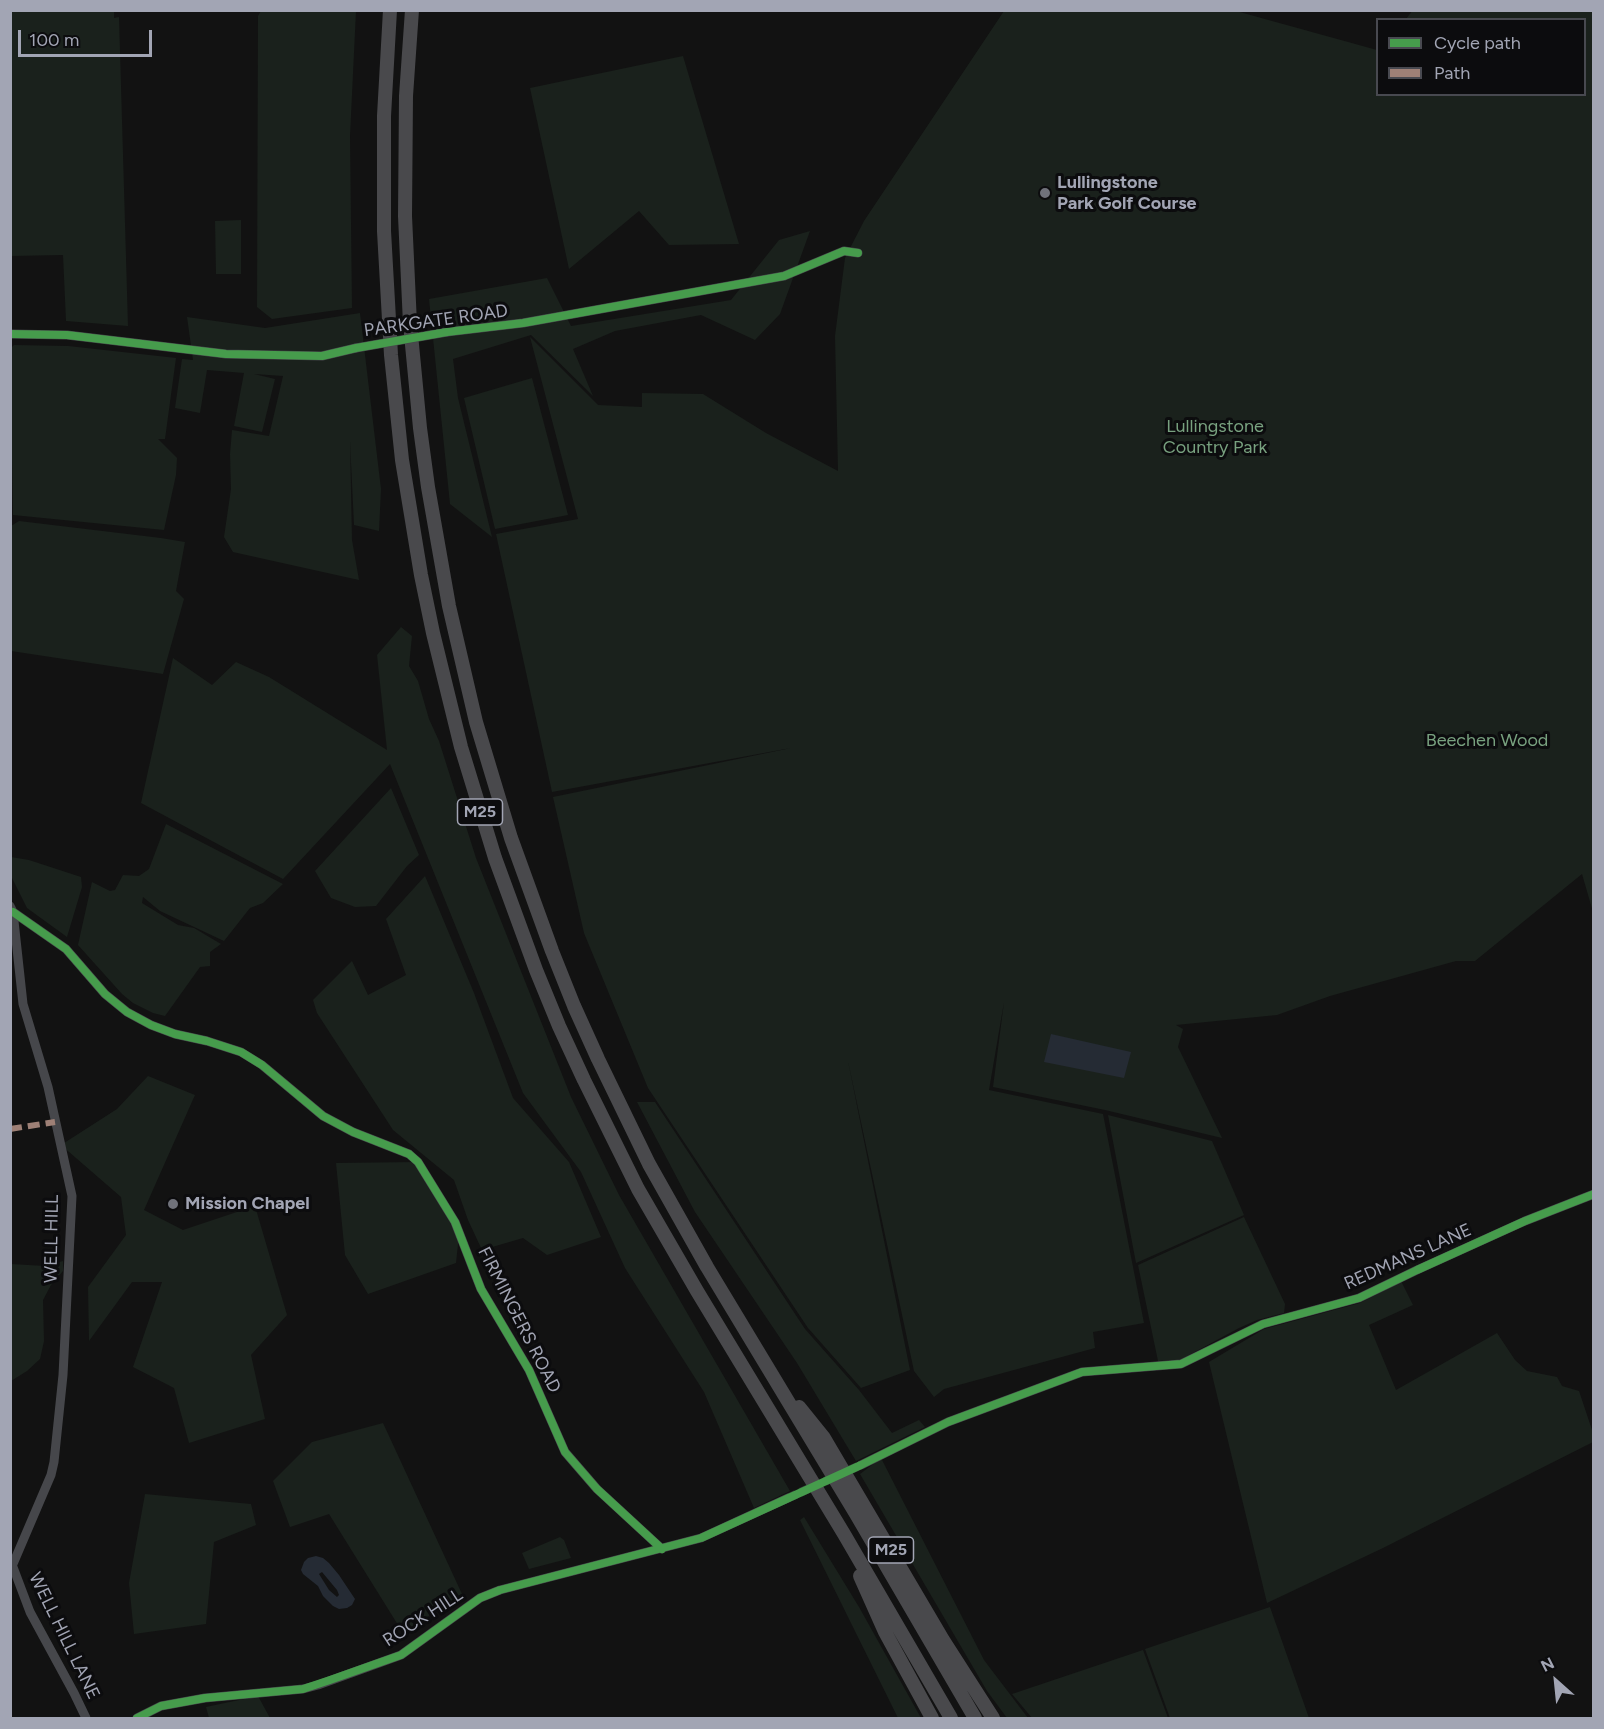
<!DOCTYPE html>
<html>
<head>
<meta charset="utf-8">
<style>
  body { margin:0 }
  #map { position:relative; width:1604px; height:1729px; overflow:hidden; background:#121212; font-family:Figtree,sans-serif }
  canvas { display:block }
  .frame { position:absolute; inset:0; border:12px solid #a2a5b4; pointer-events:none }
  .legend { position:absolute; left:1376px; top:18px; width:210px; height:78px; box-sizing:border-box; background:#0c0c0e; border:2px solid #484950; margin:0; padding:8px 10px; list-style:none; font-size:18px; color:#a2a5b4 }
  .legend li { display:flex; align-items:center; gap:12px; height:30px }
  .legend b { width:30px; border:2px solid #484950 }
  .north { position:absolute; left:1526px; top:1651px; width:60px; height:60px; -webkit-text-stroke:4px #0c0c0e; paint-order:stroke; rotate:333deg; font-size:16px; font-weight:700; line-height:24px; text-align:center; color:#a2a5b4 }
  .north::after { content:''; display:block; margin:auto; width:21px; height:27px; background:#a2a5b4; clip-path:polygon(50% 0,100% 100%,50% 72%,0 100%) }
  .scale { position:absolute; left:18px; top:30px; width:134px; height:27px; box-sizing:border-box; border:3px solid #a2a5b4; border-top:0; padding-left:8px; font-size:18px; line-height:21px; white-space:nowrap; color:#a2a5b4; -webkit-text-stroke:4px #0c0c0e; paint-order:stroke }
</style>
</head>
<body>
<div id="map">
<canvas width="1604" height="1729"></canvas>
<div class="frame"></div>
<ul class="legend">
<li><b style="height:8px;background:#469c4c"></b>Cycle path</li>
<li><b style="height:8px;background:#9e8076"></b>Path</li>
</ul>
<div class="north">N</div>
<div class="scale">100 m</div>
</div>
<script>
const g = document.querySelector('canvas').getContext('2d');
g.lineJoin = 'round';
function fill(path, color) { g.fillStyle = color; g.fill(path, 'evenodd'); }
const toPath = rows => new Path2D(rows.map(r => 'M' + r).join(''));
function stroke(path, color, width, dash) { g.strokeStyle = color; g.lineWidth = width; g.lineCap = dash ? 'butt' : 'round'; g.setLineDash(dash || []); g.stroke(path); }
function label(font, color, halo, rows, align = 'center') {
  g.font = font + ' Figtree,sans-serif'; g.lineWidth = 6; g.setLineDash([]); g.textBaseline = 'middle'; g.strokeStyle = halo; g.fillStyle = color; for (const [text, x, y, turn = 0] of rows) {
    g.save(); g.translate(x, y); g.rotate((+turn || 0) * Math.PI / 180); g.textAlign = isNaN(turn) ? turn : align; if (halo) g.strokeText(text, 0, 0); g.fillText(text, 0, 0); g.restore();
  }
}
const green = toPath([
  [1413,10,1593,11,1593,912,1582,874,1475,961,1456,961,1330,996,1277,1015,1176,1025,1183,1029,1178,1047,1222,1138,1105,1110,993,1087,1004,1002,989,1090,1103,1114,1144,1323,1093,1332,1095,1348,944,1389,934,1397,914,1371,848,1061,910,1370,861,1388,808,1328,648,1088,584,933,553,797,791,748,552,792,496,534,578,519,530,337,598,405,642,407,642,393,703,394,766,433,838,471,835,336,845,258,864,221,1004,11,1236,11,1377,50,1378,94,1584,94,1584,20,1406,19],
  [10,11,114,11,114,18,119,17,128,326,66,321,63,255,11,256],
  [261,11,356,11,350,136,352,308,272,319,257,307,258,16],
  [683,56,739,244,669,245,639,211,569,269,530,88],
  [241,220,241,274,216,274,215,221],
  [810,231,780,314,755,340,701,315,615,331,573,349,593,396,531,335,453,359,458,398,492,537,450,504,429,299,547,278,571,326,731,300,779,240],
  [360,313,381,489,379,531,354,525,350,441,352,540,359,580,233,552,224,537,231,489,230,454,232,430,269,436,283,376,254,374,275,379,262,432,234,426,244,373,207,370,200,413,175,408,182,359,193,360,187,317,265,328],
  [14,345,68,346,176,358,165,439,158,439,177,458,176,475,164,530,13,515,10,349],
  [532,378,568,515,495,529,464,398],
  [19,521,161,538,185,542,176,591,184,599,163,674,11,651,11,526],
  [401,627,412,636,409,666,418,681,429,719,439,741,476,858,571,1097,619,1195,790,1491,754,1508,704,1392,625,1268,581,1172,523,1093,390,764,283,879,141,803,173,658,212,685,236,662,269,677,387,750,377,655],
  [391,788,419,855,407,866,376,906,355,907,331,898,315,871],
  [166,824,283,884,263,903,250,908,224,941,160,911,143,897,142,903,178,925,194,928,221,944,210,952,210,966,200,967,165,1016,153,1013,133,1003,122,994,78,945,92,882,110,891,115,890,123,875,139,876,149,869],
  [11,857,29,860,81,877,82,887,67,937,27,908,11,876],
  [425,876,474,993,513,1098,569,1162,601,1237,547,1255,523,1238,482,1250,468,1220,454,1180,393,1130,317,1013,313,1000,352,961,368,995,406,975,386,919],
  [148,1076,195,1095,144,1210,183,1230,255,1206,287,1315,251,1355,265,1419,189,1443,174,1388,133,1367,162,1282,132,1282,89,1341,88,1287,126,1235,121,1197,61,1145,117,1109],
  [637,1102,655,1102,805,1329,859,1390,892,1433,919,1420,925,1427,856,1461,797,1363,695,1212],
  [1108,1115,1212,1141,1244,1215,1136,1263],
  [418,1162,459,1235,456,1263,368,1294,345,1255,336,1163],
  [1244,1217,1285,1304,1284,1313,1257,1320,1239,1328,1180,1360,1158,1361,1138,1265],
  [63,1261,63,1271,51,1285,43,1300,44,1341,40,1359,27,1371,11,1381,11,1264,45,1266],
  [1401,1281,1413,1305,1369,1325,1396,1390,1497,1333,1515,1360,1527,1371,1557,1377,1562,1386,1579,1391,1593,1433,1593,1442,1383,1548,1267,1603,1209,1362,1264,1329,1360,1303],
  [383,1423,462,1594,403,1633,329,1514,290,1527,273,1481,312,1442],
  [881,1458,984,1660,1028,1718,1007,1718,987,1691,860,1474],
  [145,1494,251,1504,256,1525,214,1542,206,1624,134,1634,129,1583],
  [804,1517,859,1607,921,1718,898,1718,800,1520],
  [560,1537,564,1540,571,1558,529,1569,522,1553],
  [1270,1607,1309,1718,1170,1718,1145,1649],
  [1143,1650,1168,1718,1032,1718,1012,1694],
  [258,1696,270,1718,209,1718,206,1707]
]);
const water = toPath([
  [1051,1034,1131,1052,1124,1078,1044,1062],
  [316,1556,323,1558,329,1563,339,1575,355,1599,352,1605,347,1608,339,1609,333,1606,323,1596,318,1586,303,1574,301,1570,304,1562,308,1558],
  [322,1572,337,1590,339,1595,337,1597,329,1590,319,1574]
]);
const minorTunnel = toPath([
  [788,1498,861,1465]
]);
const minor = toPath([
  [447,332,523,323,784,276,844,251,858,253],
  [10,334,67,335,226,354,322,356,356,348],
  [10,906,13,912,23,1004,48,1087,72,1196,63,1375,54,1462,51,1475,10,1571],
  [13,912,66,949,105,994,127,1012,151,1025,175,1034,207,1041,241,1052,262,1065,323,1116,353,1132,409,1154,418,1162,455,1222,481,1289,529,1370,565,1452,597,1489,662,1549],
  [861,1465,948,1422,1082,1372,1181,1364,1263,1324,1359,1298,1417,1270,1525,1221,1594,1194],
  [13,1567,30,1612,74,1693,86,1718],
  [137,1718,161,1706,205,1698,303,1689,318,1685,401,1655,480,1598,500,1590,701,1538,788,1498]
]);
const highway = toPath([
  [390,10,384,116,384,231,391,355,402,460,421,575,433,633,461,747,495,858,536,970,559,1026,584,1080,638,1189,697,1291,844,1534,951,1718],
  [412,10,406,96,405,216,410,324,420,428,428,487,449,606,476,722,511,838,552,951,574,1006,598,1059,649,1164,707,1267,856,1514,975,1718],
  [799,1407,824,1438,943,1640,993,1718],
  [860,1576,885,1632,932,1718]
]);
const minorBridge = toPath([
  [356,348,447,332]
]);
const quiet = toPath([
  [10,1129,55,1122]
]);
const cycleway = toPath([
  [10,334,67,335,226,354,322,356,356,348,447,332,523,323,784,276,844,251,858,253],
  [13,912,66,949,105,994,127,1012,151,1025,175,1034,207,1041,241,1052,262,1065,323,1116,353,1132,409,1154,418,1162,455,1222,481,1289,529,1370,565,1452,597,1489,662,1549],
  [137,1718,161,1706,205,1698,303,1689,330,1680,401,1655,480,1598,500,1590,701,1538,861,1465,948,1422,1082,1372,1181,1364,1263,1324,1359,1298,1417,1270,1525,1221,1594,1194]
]);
const markers = [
  [1045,193,6,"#70727b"],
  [173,1204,6,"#70727b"]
];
const shields = [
  [480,812,45],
  [891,1550,45]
];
const shieldNames = [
  ["M25",480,812],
  ["M25",891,1550]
];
const poiNames = [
  ["Lullingstone",1057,183],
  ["Park Golf Course",1057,204],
  ["Mission Chapel",185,1204]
];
const streetNames = [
  ["PARKGATE ROAD",436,321,-8],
  ["WELL HILL",52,1239,-89],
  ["REDMANS LANE",1408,1257,-24],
  ["FIRMINGERS ROAD",519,1320,63],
  ["ROCK HILL",423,1618,-33],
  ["WELL HILL LANE",64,1636,64]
];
const parkNames = [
  ["Lullingstone",1215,427],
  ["Country Park",1215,448],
  ["Beechen Wood",1487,741]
];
fill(green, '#1a211c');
fill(water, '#252b34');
stroke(minorTunnel, '#2f2f32', 9, [9, 4.5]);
stroke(minor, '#46474b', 9);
stroke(highway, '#49494c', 14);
stroke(minorBridge, '#46474b', 9);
stroke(quiet, '#9e8076', 6, [12, 6]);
stroke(cycleway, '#469c4c', 8);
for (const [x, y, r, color] of markers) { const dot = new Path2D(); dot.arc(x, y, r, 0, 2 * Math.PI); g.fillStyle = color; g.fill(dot); stroke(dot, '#0c0c0e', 2); }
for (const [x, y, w] of shields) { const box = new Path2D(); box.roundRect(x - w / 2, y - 13, w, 26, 4.5); g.fillStyle = '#0c0c0e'; g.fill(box); stroke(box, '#a2a5b4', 1.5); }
label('bold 16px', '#a2a5b4', null, shieldNames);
label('bold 18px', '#a2a5b4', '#0c0c0e', poiNames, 'left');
label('18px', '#a2a5b4', '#0c0c0e', streetNames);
label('18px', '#78a17f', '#0c0c0e', parkNames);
</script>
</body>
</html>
